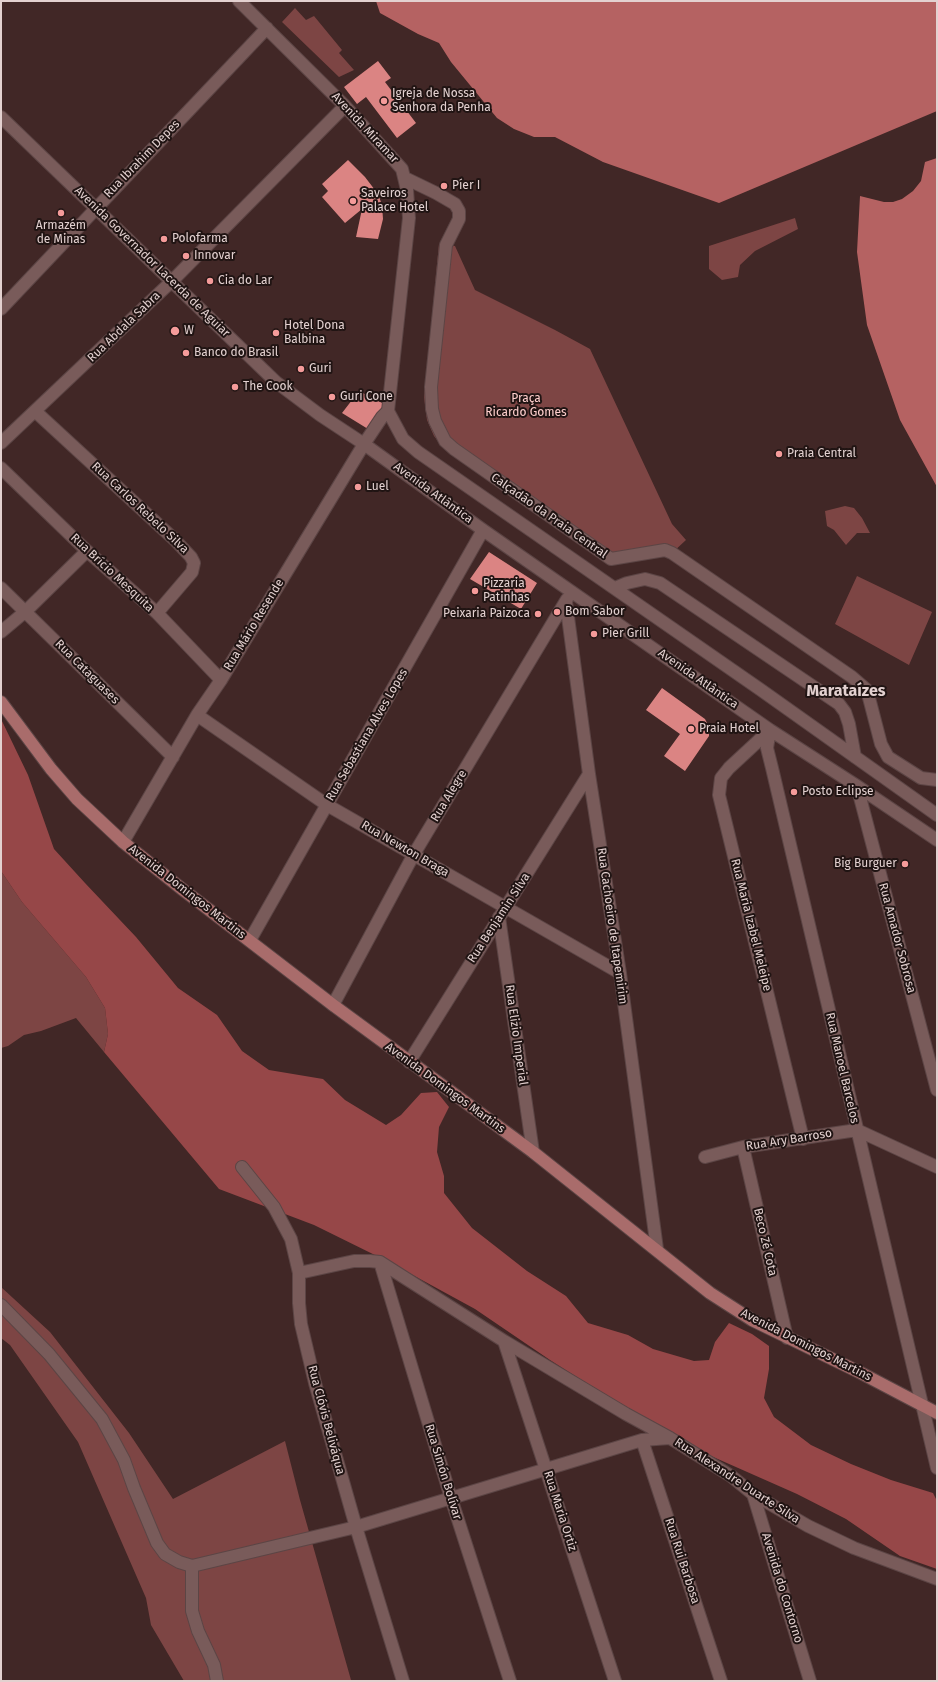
<!DOCTYPE html>
<html>
<head>
<meta charset="utf-8">
<style>
  body { margin:0 }
  #map { position:relative; width:938px; height:1682px; overflow:hidden; background:#412726; font-family:"Fira Sans",sans-serif }
  canvas { display:block }
  .frame { position:absolute; inset:0; border:2px solid #e3d1d0; pointer-events:none }
</style>
</head>
<body>
<div id="map">
<canvas width="938" height="1682"></canvas>
<div class="frame"></div>
</div>
<script>
const g = document.querySelector('canvas').getContext('2d');
g.lineJoin = 'round';
function fill(path, color) { g.fillStyle = color; g.fill(path, 'evenodd'); }
const toPath = rows => new Path2D(rows.map(r => 'M' + r).join(''));
function stroke(path, color, width, dash) { g.strokeStyle = color; g.lineWidth = width; g.lineCap = dash ? 'butt' : 'round'; g.setLineDash(dash || []); g.stroke(path); }
function label(font, color, halo, rows, align = 'center') {
  g.font = font + ' "Fira Sans",sans-serif'; g.lineWidth = 4; g.setLineDash([]); g.textBaseline = 'middle'; g.strokeStyle = halo; g.fillStyle = color; for (const [text, x, y, turn = 0] of rows) {
    g.save(); g.translate(x, y); g.rotate((+turn || 0) * Math.PI / 180); g.textAlign = isNaN(turn) ? turn : align; if (halo) g.strokeText(text, 0, 0); g.fillText(text, 0, 0); g.restore();
  }
}
const green = toPath([
  [295,8,306,20,314,16,342,50,339,53,354,70,339,77,282,22],
  [795,218,798,229,755,251,740,265,738,277,722,280,709,269,709,246],
  [439,244,455,246,475,290,555,330,590,349,672,524,686,540,672,553,610,564,442,446,434,436,427,420,424,397],
  [845,506,854,508,862,518,870,533,857,533,846,545,834,530,827,526,825,511],
  [857,576,932,612,909,665,835,624],
  [1,871,22,902,86,977,105,1008,108,1034,104,1052,76,1018,41,1031,24,1035,8,1046,1,1048],
  [1,1287,50,1332,129,1433,173,1499,285,1441,300,1500,351,1680,184,1681,151,1625,146,1598,78,1442,10,1345,1,1338]
]);
const forest = toPath([
  [1,719,28,775,54,849,85,883,136,937,178,988,217,1015,242,1051,269,1070,323,1079,345,1100,386,1125,401,1115,421,1093,437,1092,449,1107,439,1127,437,1152,444,1176,444,1193,472,1228,527,1271,566,1296,588,1323,628,1335,653,1349,694,1361,709,1360,715,1342,729,1323,752,1334,769,1346,769,1369,764,1398,774,1417,811,1445,851,1464,891,1480,933,1493,937,1501,937,1569,900,1556,846,1519,797,1494,711,1456,650,1424,550,1360,475,1309,387,1261,314,1225,219,1189,104,1052,108,1034,105,1008,86,977,22,902,1,871]
]);
const water = toPath([
  [376,1,937,1,937,111,719,203,603,162,555,137,534,137,514,129,497,118,451,62,439,43,418,34,380,13],
  [937,158,937,487,900,420,867,325,857,252,860,196,884,202,893,202,902,199,913,191,921,181,925,162]
]);
const building = toPath([
  [378,61,391,78,385,82,416,123,397,138,366,97,357,104,344,87],
  [348,160,365,177,378,194,382,205,383,219,378,239,356,237,362,209,345,223,322,197,328,191,322,184],
  [359,391,384,404,368,429,342,413],
  [489,552,537,583,521,609,470,579],
  [662,688,705,719,709,727,709,736,685,771,664,756,680,734,646,710]
]);
const minor = toPath([
  [239,1,345,106,402,169,407,190,409,218,388,411],
  [1,117,276,382,320,415,364,444,483,530,770,730,857,786,937,840],
  [405,178,436,193,455,204,459,211,459,219,446,245,431,387,432,409,435,421,445,441,454,449,611,559,665,550,672,553,852,677,867,690,881,744,888,757,921,778,937,780],
  [1,309,267,28],
  [388,411,403,439,418,452,761,690,937,815],
  [36,412,175,540,191,557,194,563,192,572,157,613],
  [1,443,172,281,345,106],
  [1,468,87,551,157,613,221,680],
  [1,588,173,757],
  [615,588,627,583,645,579,660,583,839,704,845,712,849,724,855,757],
  [566,602,589,774,620,973,657,1249],
  [1,632,26,611,87,551],
  [197,715,327,805,620,973],
  [770,730,767,748,772,768,937,1468],
  [770,730,729,768,721,778,719,795,803,1139],
  [857,786,937,1090],
  [123,842,197,715,221,680,364,444,382,417,388,411],
  [499,917,533,1152],
  [250,940,483,530],
  [333,1005,414,854,567,599],
  [409,1062,589,774],
  [743,1147,787,1338],
  [705,1157,743,1147,857,1130,937,1167],
  [242,1167,274,1207,291,1239,299,1273,299,1303,301,1324,315,1383,356,1527,403,1681],
  [380,1262,451,1498,510,1681],
  [299,1273,354,1261,370,1261,380,1262,504,1341,626,1414,670,1438,731,1476,753,1494,808,1526,854,1548,937,1579],
  [1,1305,49,1354,102,1419,124,1460,134,1488,157,1543,165,1554,179,1562,192,1566],
  [504,1341,615,1681],
  [642,1440,721,1681],
  [753,1494,810,1681],
  [192,1566,356,1527,642,1440,670,1438],
  [192,1566,192,1611,198,1631,214,1665,217,1681]
]);
const major = toPath([
  [1,702,51,769,77,799,123,842,182,889,333,1005,533,1152,710,1293,752,1320,859,1372,937,1413]
]);
const markers = [
  [384,101,4,"#f59b9a"],
  [444,186,4,"#f59b9a"],
  [353,201,4,"#f59b9a"],
  [61,213,4,"#f59b9a"],
  [164,239,4,"#f59b9a"],
  [186,256,4,"#f59b9a"],
  [210,281,4,"#f59b9a"],
  [175,331,5,"#f59b9a"],
  [276,333,4,"#f59b9a"],
  [186,353,4,"#f59b9a"],
  [301,369,4,"#f59b9a"],
  [235,387,4,"#f59b9a"],
  [332,397,4,"#f59b9a"],
  [779,454,4,"#f59b9a"],
  [358,487,4,"#f59b9a"],
  [475,591,4,"#f59b9a"],
  [557,612,4,"#f59b9a"],
  [538,614,4,"#f59b9a"],
  [594,634,4,"#f59b9a"],
  [691,729,4,"#f59b9a"],
  [794,792,4,"#f59b9a"],
  [905,864,4,"#f59b9a"]
];
const poiNames = [
  ["Igreja de Nossa",392,94],
  ["Senhora da Penha",392,108],
  ["Píer I",452,186],
  ["Saveiros",361,194],
  ["Palace Hotel",361,208],
  ["Armazém",61,226,"center"],
  ["de Minas",61,240,"center"],
  ["Polofarma",172,239],
  ["Innovar",194,256],
  ["Cia do Lar",218,281],
  ["Hotel Dona",284,326],
  ["Balbina",284,340],
  ["W",184,331],
  ["Banco do Brasil",194,353],
  ["Guri",309,369],
  ["The Cook",243,387],
  ["Guri Cone",340,397],
  ["Praia Central",787,454],
  ["Luel",366,487],
  ["Pizzaria",483,584],
  ["Patinhas",483,598],
  ["Bom Sabor",565,612],
  ["Peixaria Paizoca",530,614,"right"],
  ["Pier Grill",602,634],
  ["Praia Hotel",699,729],
  ["Posto Eclipse",802,792],
  ["Big Burguer",897,864,"right"]
];
const streetNames = [
  ["Avenida Miramar",365,128,47],
  ["Rua Ibrahim Depes",142,159,-46],
  ["Avenida Governador Lacerda de Aguiar",152,262,44],
  ["Rua Abdala Sabra",124,327,-44],
  ["Avenida Atlântica",433,493,36],
  ["Rua Carlos Rebelo Silva",140,508,43],
  ["Calçadão da Praia Central",549,516,35],
  ["Rua Brício Mesquita",112,573,43],
  ["Rua Mário Resende",254,625,-59],
  ["Rua Cataguases",87,672,45],
  ["Avenida Atlântica",698,679,35],
  ["Rua Sebastiana Alves Lopes",367,735,-60],
  ["Rua Alegre",449,796,-59],
  ["Rua Newton Braga",405,849,30],
  ["Avenida Domingos Martins",187,892,38],
  ["Rua Benjamin Silva",499,918,-57],
  ["Rua Maria Izabel Meleipe",751,925,76],
  ["Rua Cachoeiro de Itapemirim",612,926,82],
  ["Rua Amador Sobrosa",897,938,75],
  ["Rua Elizio Imperial",516,1035,82],
  ["Rua Manoel Barcelos",842,1068,77],
  ["Avenida Domingos Martins",445,1088,36],
  ["Rua Ary Barroso",789,1140,-9],
  ["Beco Zé Cota",765,1242,77],
  ["Avenida Domingos Martins",806,1345,27],
  ["Rua Clóvis Beliváqua",326,1420,75],
  ["Rua Simón Bolívar",443,1472,73],
  ["Rua Alexandre Duarte Silva",737,1481,33],
  ["Rua Maria Ortiz",560,1511,72],
  ["Rua Rui Barbosa",682,1561,72],
  ["Avenida do Contorno",782,1588,73]
];
const parkNames = [
  ["Praça",526,399],
  ["Ricardo Gomes",526,413]
];
const districtNames = [
  ["Marataízes",846,692]
];
fill(green, '#7d4544');
fill(forest, '#964748');
fill(water, '#b56262');
fill(building, '#db8483');
stroke(minor, '#5c4545', 14);
stroke(major, '#5c4545', 14);
stroke(minor, '#795b5a', 12);
stroke(major, '#a96c6b', 12);
for (const [x, y, r, color] of markers) { const dot = new Path2D(); dot.arc(x, y, r, 0, 2 * Math.PI); g.fillStyle = color; g.fill(dot); stroke(dot, '#201413', 1.5); }
label('12px', '#e3d1d0', '#201413', poiNames, 'left');
label('12px', '#e3d1d0', '#201413', streetNames);
label('12px', '#ffcfcd', '#201413', parkNames);
label('bold 16px', '#e3d1d0', '#201413', districtNames);
</script>
</body>
</html>
